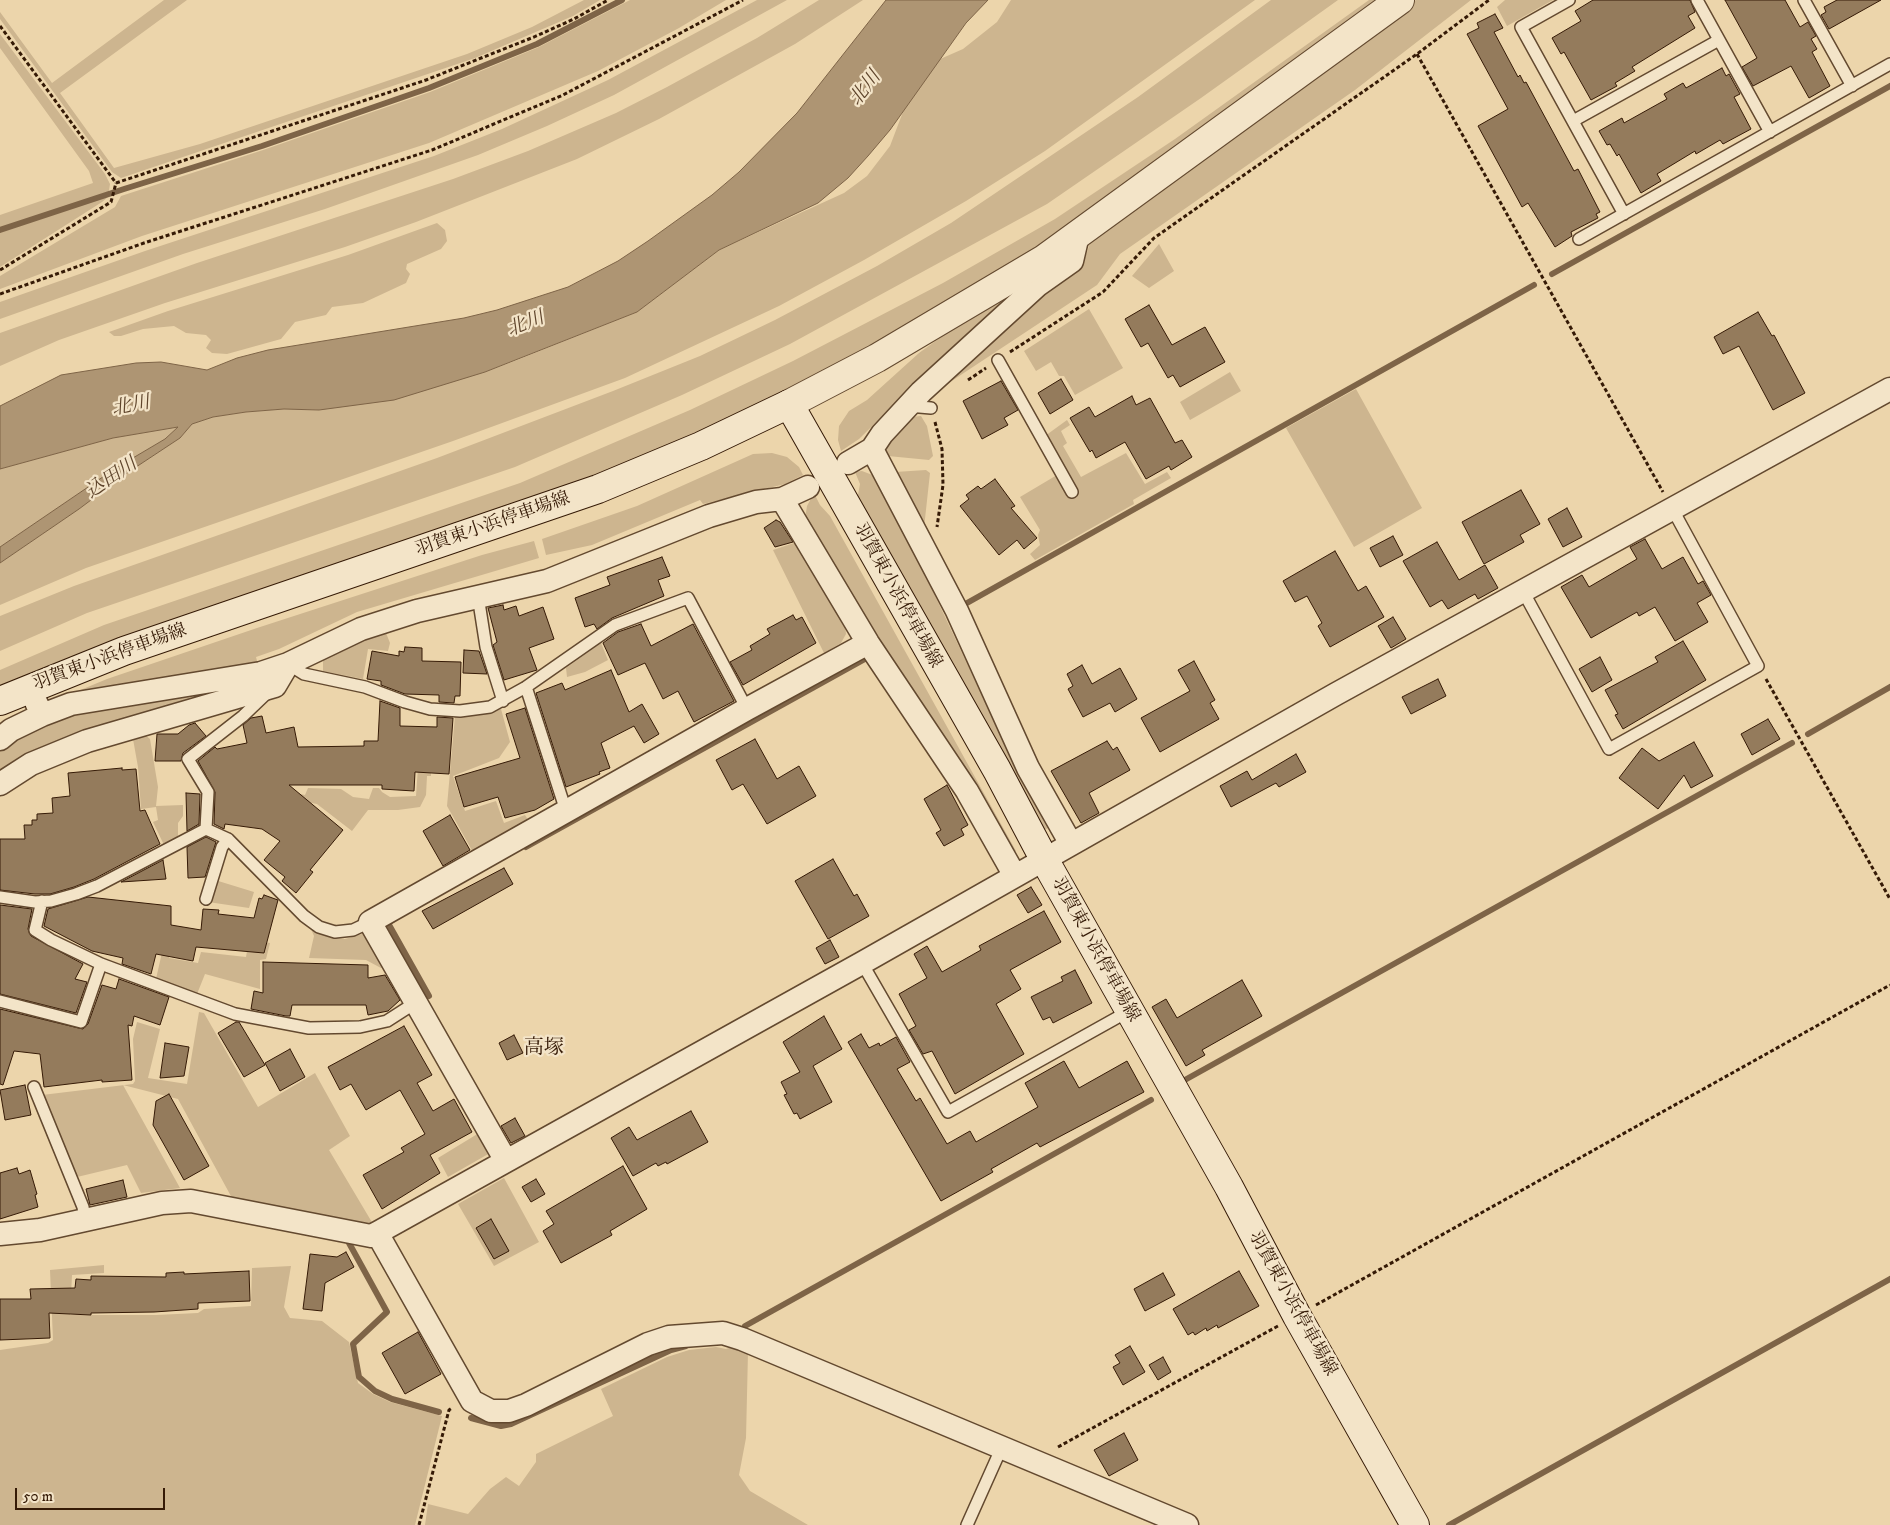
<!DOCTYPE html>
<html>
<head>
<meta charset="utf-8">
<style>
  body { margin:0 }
  #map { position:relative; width:1890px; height:1525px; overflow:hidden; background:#ecd5ab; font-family:"IM FELL DW Pica",serif }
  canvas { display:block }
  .scale { position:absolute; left:15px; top:1488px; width:150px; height:22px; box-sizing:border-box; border:2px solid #351a06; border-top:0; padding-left:6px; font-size:15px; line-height:18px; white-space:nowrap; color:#351a06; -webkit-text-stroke:4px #f3e4c8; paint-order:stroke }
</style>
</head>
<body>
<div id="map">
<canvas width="1890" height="1525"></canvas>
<div class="scale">50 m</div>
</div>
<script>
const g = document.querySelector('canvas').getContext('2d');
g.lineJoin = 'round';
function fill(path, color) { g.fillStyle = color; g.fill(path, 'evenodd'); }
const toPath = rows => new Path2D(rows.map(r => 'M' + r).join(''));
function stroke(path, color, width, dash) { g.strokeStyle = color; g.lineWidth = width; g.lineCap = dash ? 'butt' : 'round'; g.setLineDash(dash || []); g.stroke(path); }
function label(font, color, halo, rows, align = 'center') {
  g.font = font + ' "IM FELL DW Pica","Noto Serif JP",serif'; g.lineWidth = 4.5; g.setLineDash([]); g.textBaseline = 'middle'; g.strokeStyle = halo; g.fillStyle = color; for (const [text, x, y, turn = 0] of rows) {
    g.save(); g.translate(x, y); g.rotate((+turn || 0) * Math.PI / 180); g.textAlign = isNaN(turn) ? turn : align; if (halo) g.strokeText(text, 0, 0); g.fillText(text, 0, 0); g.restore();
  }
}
const green = toPath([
  [164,0,187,0,60,93,114,168,200,144,467,54,532,27,584,0,600,0,573,16,475,58,121,178,112,172,0,19,0,12,52,83],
  [630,0,726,0,679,28,598,71,429,143,142,236,0,289,0,276,115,207,121,196,263,150,430,92,539,47],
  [757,0,787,0,614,95,547,126,478,155,325,209,183,254,0,319,0,302,145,251,434,156,502,129,608,80],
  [819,0,863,0,795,44,659,119,577,159,416,222,345,247,165,303,59,340,0,366,0,333,197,263,453,179,528,151,616,113,667,87,757,38],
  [1011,0,1255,0,1045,151,966,201,864,260,779,306,625,378,453,441,86,568,0,605,0,563,79,509,127,473,180,438,192,424,213,417,246,412,284,409,319,410,485,372,517,360,637,312,719,250,844,193,867,176,890,146,906,104,938,60,963,49,997,22],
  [1271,0,1338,0,1201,98,1047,204,790,344,682,395,515,467,87,613,0,651,0,616,74,586,437,458,613,391,700,356,775,320,877,266,951,223,1138,97],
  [1369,0,1388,0,1059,234,864,350,794,387,679,441,585,480,0,688,0,670,104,625,520,483,690,410,793,361,943,283,1055,219,1175,139],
  [1416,0,1471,0,1355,90,1120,254,1097,285,932,394,1044,292,1082,267,1092,237],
  [1505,0,1553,0,1507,26,1497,7],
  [0,34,105,174,110,184,108,197,102,202,0,267,0,215,93,183,89,171,0,48],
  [437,223,445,230,447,241,441,249,407,264,406,269,410,274,406,283,363,303,332,307,326,315,295,322,281,339,227,354,212,353,206,348,211,340,206,335,186,333,174,326,143,329,121,336,114,336,109,332,168,311,348,255],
  [1159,244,1174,271,1149,288,1132,276],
  [1032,279,913,386,859,439,841,451,838,440,839,426,849,411,867,400,919,353,966,319],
  [1089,309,1123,368,1075,395,1064,376,1059,376,1051,362,1036,371,1024,351],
  [1230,372,1241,391,1190,420,1180,402],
  [1356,389,1422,508,1354,547,1286,428],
  [921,416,927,426,933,456,929,460,888,456,885,450,892,438,912,417],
  [1067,420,1070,425,1061,431,1067,443,1063,446,1081,477,1126,453,1145,484,1167,472,1171,478,1133,500,1134,504,1035,560,1030,554,1040,545,1038,535,1040,530,1020,497,1057,475,1045,436],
  [179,426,165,439,116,468,0,547,0,469,113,438],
  [772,453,787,457,799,467,803,475,785,484,703,504,700,500,592,545,546,555,542,539,637,506,753,454],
  [926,470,930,473,924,528,895,472],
  [862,471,875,476,882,483,1019,774,1048,828,1039,833,857,500,860,484,855,472],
  [814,493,820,505,830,516,1016,851,1013,852,972,778,870,627,805,519,807,506],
  [534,541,539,558,357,612,279,649,256,657,258,665,66,696,107,679,257,628,482,555],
  [797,542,845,624,846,634,841,643,824,653,773,550],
  [386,633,390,643,388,651,368,649,363,679,323,671,323,658,365,639],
  [601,643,608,660,585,672,567,677,566,668],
  [260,682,0,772,0,750,17,736,69,714],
  [501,709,510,742,499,758,453,776,465,811,496,801,504,823,525,815,530,823,474,854,447,806,455,716,482,715],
  [145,735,150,739,158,787,156,806,183,805,183,816,178,823,178,837,164,845,153,822,158,820,156,807,141,809,138,767,133,739],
  [431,759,431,776,427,776,426,795,420,807,398,810,368,810,352,831,317,804,306,802,292,792,305,795,308,788,341,789,353,797,369,799,373,788,379,788,382,792,390,797,416,796,418,767],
  [215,880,254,892,249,908,208,902],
  [311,929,333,938,345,939,362,934,368,935,385,967,381,968,366,960,309,958,314,936],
  [249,939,270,943,266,959,260,960,260,989,205,974,197,994,156,979,163,948,170,951,169,958,198,963,201,952,246,957],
  [199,1012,204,1013,258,1107,315,1073,350,1136,329,1150,373,1224,369,1225,232,1198,178,1099,123,1085,180,1188,141,1193,127,1165,77,1177,42,1095,133,1084,135,1081,133,1039,137,1022,160,1029,148,1078,187,1084],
  [479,1133,490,1153,448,1177,438,1158],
  [504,1178,539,1242,494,1266,458,1204],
  [104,1265,104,1273,72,1275,70,1315,156,1315,198,1313,204,1309,251,1306,252,1268,291,1266,284,1307,290,1318,322,1321,349,1342,358,1383,373,1394,390,1402,442,1416,415,1525,0,1525,0,1350,48,1343,53,1340,50,1270],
  [734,1346,748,1352,746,1438,739,1475,750,1491,808,1525,425,1525,428,1504,468,1514,490,1489,506,1477,519,1486,536,1462,536,1454,613,1416,601,1389,667,1357,689,1350,716,1347,726,1349]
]);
const water = toPath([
  [886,0,988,0,966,23,890,130,868,156,848,178,818,203,719,250,637,312,485,372,394,400,319,410,284,409,246,412,213,417,192,424,180,438,127,473,79,509,0,563,0,547,116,468,165,439,178,427,113,438,0,469,0,406,61,375,136,363,161,362,207,370,237,358,268,350,464,318,497,310,568,287,618,261,648,241,712,195,739,172,797,113,886,0]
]);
const stream = toPath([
  [0,230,124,189,262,146,429,88,537,44,622,0],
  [1552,274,1890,86],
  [967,603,1534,285],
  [1808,734,1890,687],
  [526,847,865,659],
  [394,919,388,923,429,996],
  [1183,1081,1792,743],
  [349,1243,387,1312,353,1344,359,1377,375,1391,392,1399,439,1412],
  [745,1326,1151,1100],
  [471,1418,501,1426,511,1424,671,1350,686,1346],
  [1449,1525,1890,1279]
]);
const building = toPath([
  [1593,0,1690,0,1695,12,1688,16,1695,28,1632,67,1635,71,1615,83,1617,86,1591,100,1564,52,1561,54,1552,38,1581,21,1575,11,1593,0],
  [1725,0,1785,0,1800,27,1808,22,1816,36,1811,39,1817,49,1812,52,1830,86,1809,98,1791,66,1753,86,1742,67,1757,58,1725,0],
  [1837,0,1881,0,1829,29,1821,15,1826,12,1824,7,1837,0],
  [1495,14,1503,28,1494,32,1518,77,1520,75,1524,83,1526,82,1574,171,1578,169,1600,212,1596,214,1598,218,1571,232,1572,236,1555,247,1528,203,1522,207,1478,126,1508,109,1467,34,1479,28,1477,23,1495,14],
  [1722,68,1726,76,1729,74,1740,94,1734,97,1751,129,1723,144,1720,140,1696,154,1695,151,1657,174,1661,181,1641,193,1619,154,1617,156,1610,144,1607,145,1599,131,1622,118,1624,123,1667,99,1664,94,1683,83,1686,88,1722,68],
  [1149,305,1172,345,1205,327,1225,362,1180,387,1173,375,1168,378,1148,343,1141,347,1125,319,1149,305],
  [1758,312,1772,336,1774,335,1805,393,1773,410,1739,346,1723,354,1714,337,1758,312],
  [1061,379,1073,400,1050,414,1038,393,1061,379],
  [1001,381,1018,410,1004,418,1008,425,982,439,963,401,1001,381],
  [1132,396,1136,405,1150,398,1175,443,1182,440,1192,457,1171,470,1169,466,1146,479,1125,442,1096,458,1092,450,1090,452,1070,418,1089,407,1095,417,1132,396],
  [995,479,1015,506,1011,508,1037,538,1024,549,1017,540,999,555,960,506,969,499,966,495,978,486,981,489,995,479],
  [1521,490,1540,524,1520,535,1524,542,1484,564,1462,522,1521,490],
  [1567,508,1582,537,1563,547,1548,519,1567,508],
  [776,520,780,522,793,542,775,547,764,528,776,520],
  [1393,536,1403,555,1380,567,1370,548,1393,536],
  [1645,539,1662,569,1683,557,1698,584,1703,581,1711,595,1697,603,1708,622,1675,641,1655,607,1639,616,1637,612,1591,638,1561,587,1582,575,1589,587,1637,559,1630,547,1645,539],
  [1437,542,1459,580,1485,565,1498,588,1478,599,1475,594,1448,609,1442,600,1430,607,1403,561,1437,542],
  [1335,551,1358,591,1366,586,1384,617,1330,647,1318,626,1322,623,1307,596,1295,602,1283,581,1335,551],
  [662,557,670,576,658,580,664,596,612,618,597,629,594,624,585,627,575,598,610,585,607,577,662,557],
  [503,605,504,610,516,606,519,616,543,607,554,639,529,648,537,670,504,680,493,645,497,642,488,608,503,605],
  [793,615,796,620,802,617,816,643,743,685,730,662,752,650,750,646,770,634,767,629,793,615],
  [1393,617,1406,639,1391,648,1378,626,1393,617],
  [641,624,651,646,693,624,734,701,694,722,678,691,663,699,645,663,618,675,603,643,618,632,641,624],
  [1683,641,1706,680,1623,729,1615,715,1618,714,1605,690,1658,662,1655,657,1683,641],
  [405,647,422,648,422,661,461,662,460,696,455,696,454,703,439,702,439,695,405,694,381,685,381,681,367,679,372,651,399,656,399,651,404,652,405,647],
  [464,650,479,651,487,674,463,673,464,650],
  [1600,657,1612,680,1592,692,1579,669,1600,657],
  [1194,661,1215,700,1210,703,1219,719,1160,752,1141,718,1190,691,1178,670,1194,661],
  [1082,665,1092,684,1120,668,1137,699,1115,712,1110,703,1083,717,1068,689,1073,686,1067,674,1082,665],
  [611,670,629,712,642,704,659,734,644,743,634,726,601,743,610,768,599,772,600,774,566,787,536,693,562,683,565,690,611,670],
  [1438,679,1446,696,1411,714,1402,697,1438,679],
  [380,701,400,708,400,726,437,727,437,717,453,718,449,774,415,772,414,791,382,789,382,785,289,785,343,830,310,870,313,872,296,893,282,881,285,877,264,860,280,841,262,829,225,824,224,829,214,824,215,792,198,761,215,747,217,749,247,743,243,725,251,718,262,716,266,733,294,727,298,747,364,746,364,741,378,741,380,701],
  [525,708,554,799,535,810,505,818,498,797,464,807,455,777,520,758,506,714,525,708],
  [1768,719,1780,739,1752,755,1741,734,1768,719],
  [195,723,206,736,183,753,181,761,155,761,157,734,178,734,189,725,195,723],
  [755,739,777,779,799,766,816,796,767,824,743,784,732,790,716,760,755,739],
  [1107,741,1113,750,1117,747,1130,770,1089,793,1099,813,1081,823,1051,771,1107,741],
  [1694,742,1713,776,1691,788,1684,775,1658,809,1619,778,1642,748,1659,761,1694,742],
  [1296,754,1306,772,1279,787,1276,783,1231,807,1220,786,1247,771,1252,780,1296,754],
  [122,768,122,770,136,769,140,811,145,810,160,844,94,879,74,887,50,894,35,894,0,890,0,839,25,839,24,825,32,825,32,820,37,820,37,814,53,813,52,798,70,796,68,773,122,768],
  [947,785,968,825,961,829,964,835,944,846,936,833,941,830,924,799,947,785],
  [186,793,200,794,199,824,187,831,186,793],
  [450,815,470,850,443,866,423,831,450,815],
  [206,837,216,842,205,877,188,878,187,847,206,837],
  [833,859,854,896,857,894,869,916,828,939,795,881,833,859],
  [163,860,166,879,121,882,163,860],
  [504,868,513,884,433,929,422,911,504,868],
  [1031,887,1042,905,1028,913,1017,895,1031,887],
  [264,895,278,900,264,953,196,947,193,961,156,954,151,974,122,964,123,958,92,951,44,926,48,909,88,897,171,906,171,925,201,930,203,909,219,910,218,914,254,918,259,898,262,899,264,895],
  [0,905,32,909,28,929,31,936,83,964,75,979,87,982,76,1013,0,994,0,905],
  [1044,911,1061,942,1010,970,1021,989,996,1004,1024,1054,955,1094,932,1051,923,1054,909,1030,916,1026,899,994,927,978,914,954,927,946,942,972,981,950,979,946,1044,911],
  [830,940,839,957,825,964,816,948,830,940],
  [263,962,368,965,368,978,385,975,400,1000,388,1011,368,1015,366,1005,292,1005,290,1016,286,1016,251,1009,254,991,263,993,263,962],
  [1075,970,1092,1003,1053,1023,1050,1017,1043,1020,1031,997,1063,981,1061,977,1075,970],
  [119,979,169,997,160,1025,134,1016,132,1026,128,1025,132,1080,102,1082,102,1080,44,1087,40,1054,14,1051,3,1085,0,1084,0,1009,83,1029,88,1024,102,985,116,989,119,979],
  [1242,980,1262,1016,1202,1050,1205,1055,1186,1066,1152,1007,1166,999,1177,1018,1242,980],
  [824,1016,842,1049,813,1066,832,1102,800,1119,797,1113,794,1114,784,1095,787,1094,781,1082,800,1072,783,1042,824,1016],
  [236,1022,239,1022,265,1065,244,1077,218,1033,236,1022],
  [404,1026,432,1075,417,1083,433,1111,454,1099,472,1132,430,1155,440,1173,382,1209,363,1175,404,1152,401,1148,425,1134,400,1090,366,1110,351,1084,340,1090,328,1067,404,1026],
  [861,1034,869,1048,879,1043,880,1046,896,1037,910,1062,897,1069,916,1101,920,1098,947,1144,970,1131,976,1142,1038,1107,1025,1083,1064,1061,1079,1088,1127,1061,1144,1092,1040,1147,1037,1143,991,1169,993,1172,941,1201,848,1042,861,1034],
  [514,1035,523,1053,507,1060,499,1043,514,1035],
  [165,1043,189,1047,184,1076,160,1078,165,1043],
  [290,1049,305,1077,280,1091,265,1063,290,1049],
  [25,1085,31,1115,5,1120,0,1090,25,1085],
  [169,1094,209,1166,184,1180,153,1125,156,1101,169,1094],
  [691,1111,708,1142,667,1164,666,1162,658,1166,656,1163,633,1176,611,1138,629,1127,637,1140,691,1111],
  [515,1118,525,1136,511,1143,501,1126,515,1118],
  [623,1166,647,1209,610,1231,612,1235,561,1263,543,1231,554,1224,546,1211,623,1166],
  [17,1168,19,1174,30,1170,37,1194,35,1195,38,1207,0,1219,0,1173,17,1168],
  [536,1179,545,1194,531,1202,522,1187,536,1179],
  [123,1180,127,1197,90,1205,86,1189,123,1180],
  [491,1219,509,1251,494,1259,476,1228,491,1219],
  [346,1252,354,1267,325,1283,322,1311,303,1309,310,1254,337,1257,346,1252],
  [249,1271,250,1301,198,1303,198,1309,154,1312,91,1313,91,1315,49,1313,50,1338,0,1340,0,1299,31,1299,30,1289,75,1288,76,1279,91,1280,91,1276,166,1277,166,1273,184,1272,184,1274,249,1271],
  [1239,1271,1259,1306,1218,1328,1217,1325,1207,1331,1206,1328,1195,1335,1193,1332,1188,1335,1173,1309,1239,1271],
  [1163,1273,1175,1295,1145,1311,1134,1289,1163,1273],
  [418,1332,441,1374,405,1394,382,1353,418,1332],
  [1130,1346,1145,1372,1123,1385,1113,1367,1120,1363,1115,1355,1130,1346],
  [1163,1357,1171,1372,1158,1380,1149,1365,1163,1357],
  [1124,1433,1138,1460,1109,1476,1094,1450,1124,1433]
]);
const path = toPath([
  [0,26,116,183],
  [1417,54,1663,492],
  [116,183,426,80,534,37,574,19,608,0],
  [0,270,111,202,116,183],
  [0,294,144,243,432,150,563,95,743,0],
  [1010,352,1103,292,1154,238,1417,54,1489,0],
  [968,380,986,368],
  [935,422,942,449,943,485,937,527],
  [1766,679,1890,899],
  [1316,1305,1890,985],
  [1058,1447,1278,1326],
  [419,1525,449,1410,452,1408]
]);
const service = toPath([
  [1569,0,1521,27,1624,214],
  [1697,0,1770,132],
  [1804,0,1852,86],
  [1573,121,1719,40],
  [1579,239,1890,64],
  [998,360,1072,492],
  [908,406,931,408],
  [1524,593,1609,749,1758,666,1673,510],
  [478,596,486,647,503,701],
  [288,664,304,674,365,687,405,702,430,709,460,711,490,707,526,687,615,625,688,598,747,709],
  [526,687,566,811],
  [206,829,208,792,188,759,243,716,267,693],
  [0,897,35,902,51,901,76,894,97,886,206,829,228,839,304,916,319,927,335,932,353,930,370,922],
  [206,899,222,847,228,839],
  [42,901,35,930,51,940,101,964,235,1014,309,1028,360,1027,387,1021,415,1003],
  [862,963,948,1112,1129,1011],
  [0,1001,81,1022,101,964],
  [34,1087,83,1207,85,1219],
  [967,1525,1001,1449]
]);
const minor = toPath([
  [872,449,957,611,1028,768,1071,844],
  [848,463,872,449,882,434,921,392,1038,285,1072,261,1078,235],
  [782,499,868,643,967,791,1015,876],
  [42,715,71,704,261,673,288,664],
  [0,739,11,730,42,715,36,702],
  [0,784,31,764,87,741,275,686,288,664,361,629,417,611,547,581,709,516,756,502,782,499,808,487],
  [506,1161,370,922,747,709,868,643],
  [377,1233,472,1401,491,1411,509,1411,526,1405,648,1344,669,1337,723,1333,742,1339,1187,1525],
  [0,1234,40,1230,162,1203,191,1201,371,1236,377,1233,862,963,1336,694,1890,389]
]);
const tertiary = toPath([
  [789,404,877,358,1044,259,1400,0]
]);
const secondary = toPath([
  [0,701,124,651,598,489,701,446,789,404,997,770,1044,859,1229,1187,1297,1316,1415,1525]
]);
const streetNames = [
  ["羽賀東小浜停車場線",493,525,-19],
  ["羽賀東小浜停車場線",897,596,61],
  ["羽賀東小浜停車場線",110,658,-20],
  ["羽賀東小浜停車場線",1095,950,61],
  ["羽賀東小浜停車場線",1292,1304,61]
];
const waterNames = [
  ["北川",866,89,-52],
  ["北川",526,325,-22],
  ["北川",131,407,-11],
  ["込田川",112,479,-34]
];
const quarterNames = [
  ["高塚",544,1049]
];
fill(green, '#cdb58f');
fill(water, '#ae9573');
stroke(water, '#7e6447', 1);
stroke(stream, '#7e6447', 6);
fill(building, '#947b5c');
stroke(building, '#351a06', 1);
stroke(service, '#63492f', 14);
stroke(minor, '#63492f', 25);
stroke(tertiary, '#63492f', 30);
stroke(secondary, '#351a06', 30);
stroke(path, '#351a06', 3, [4, 2.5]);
stroke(service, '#f3e4c8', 11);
stroke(minor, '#f3e4c8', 22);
stroke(tertiary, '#f3e4c8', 28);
stroke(secondary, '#f3e4c8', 28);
label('18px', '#351a06', '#f3e4c8', streetNames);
label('italic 19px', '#5f452c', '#f3e4c8', waterNames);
label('20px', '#351a06', '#f3e4c8', quarterNames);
</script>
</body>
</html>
